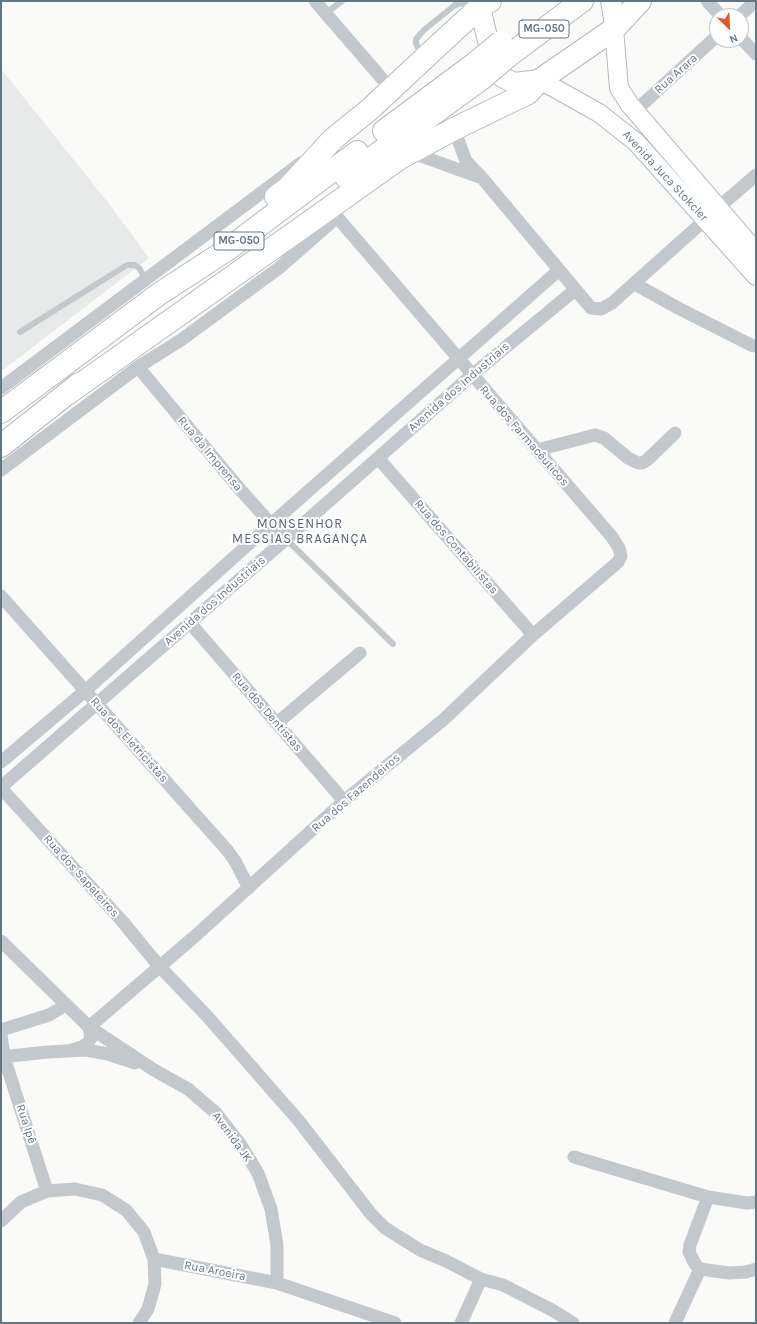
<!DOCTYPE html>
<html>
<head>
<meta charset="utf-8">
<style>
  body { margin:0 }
  #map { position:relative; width:757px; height:1324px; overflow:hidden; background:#fafaf8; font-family:Karla,sans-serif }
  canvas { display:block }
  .frame { position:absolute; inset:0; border:2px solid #657683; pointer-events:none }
  .north { position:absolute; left:709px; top:8px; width:40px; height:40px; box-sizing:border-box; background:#fff; border:1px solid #c1c8cd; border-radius:50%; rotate:156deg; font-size:11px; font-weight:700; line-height:16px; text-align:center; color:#657683 }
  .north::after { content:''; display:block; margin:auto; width:14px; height:18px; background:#e4572e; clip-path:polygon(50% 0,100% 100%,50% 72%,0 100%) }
</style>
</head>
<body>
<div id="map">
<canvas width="757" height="1324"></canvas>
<div class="frame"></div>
<div class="north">N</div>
</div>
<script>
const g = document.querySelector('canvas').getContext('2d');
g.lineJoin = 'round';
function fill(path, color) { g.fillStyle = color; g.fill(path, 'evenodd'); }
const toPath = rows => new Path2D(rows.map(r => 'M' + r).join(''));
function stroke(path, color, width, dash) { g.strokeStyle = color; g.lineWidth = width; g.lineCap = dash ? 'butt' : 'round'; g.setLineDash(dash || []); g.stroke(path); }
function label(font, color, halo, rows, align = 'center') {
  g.font = font + ' Karla,sans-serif'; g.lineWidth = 4; g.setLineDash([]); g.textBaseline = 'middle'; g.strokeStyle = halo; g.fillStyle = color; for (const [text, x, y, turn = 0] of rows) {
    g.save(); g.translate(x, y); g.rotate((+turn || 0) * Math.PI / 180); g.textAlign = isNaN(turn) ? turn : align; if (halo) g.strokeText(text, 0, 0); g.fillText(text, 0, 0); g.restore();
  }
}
const built = toPath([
  [1,69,110,205,149,258,3,370,1,367]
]);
const lane = toPath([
  [326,13,342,1],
  [422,57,416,43,416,39,424,30,455,5,462,3,475,6],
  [20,332,127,265,135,265,140,269,145,279],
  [286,539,393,644]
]);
const street = toPath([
  [315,1,391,89],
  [707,1,721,16],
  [739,16,756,1],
  [741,38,756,54],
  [635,111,717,36],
  [454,129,466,161,483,179,591,308,601,309,612,303,706,219],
  [410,152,479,177],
  [718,208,756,175],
  [635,284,678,308,753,346],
  [138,367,238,487,271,524,286,539],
  [1,388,301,163],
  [537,450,595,435,604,438,628,458,638,463,642,463,647,460,675,433],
  [378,458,533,635],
  [1,470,138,367,181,340,279,268,337,217],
  [1,596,227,850,235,861,249,888],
  [190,623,344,801],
  [277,723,360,653],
  [1,762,85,691,271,524,559,270],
  [1,787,286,539,472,375,575,290],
  [1,788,122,921,159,966,207,1016,299,1121,371,1214,385,1228,420,1250,446,1261,481,1279],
  [1,941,89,1027,154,1070,188,1089,216,1113,240,1144,258,1173,271,1209,277,1245,277,1283],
  [1,1030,49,1015,66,1005],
  [1,1035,4,1057,47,1191],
  [68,1051,82,1047,88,1043,91,1038,89,1027,194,937,344,801,443,720,533,635,618,562,621,556,619,548,612,537,337,217,331,207],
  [1,1057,48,1052,86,1050,108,1054,135,1063],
  [574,1157,708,1197,747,1203,756,1202],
  [708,1197,690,1245,689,1252,695,1264,700,1269,729,1273,746,1272,756,1269],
  [1,1221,21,1202,47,1191,75,1189,102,1195,126,1210,144,1232,154,1259,155,1284,148,1309,139,1323],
  [154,1259,277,1283,395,1323],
  [461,1323,481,1279,503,1285,552,1310,573,1323],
  [675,1323,700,1269]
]);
const secondary = toPath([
  [614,29,619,88,630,105,756,252],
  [540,80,599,113,636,142,756,276]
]);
const primary = toPath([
  [480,1,480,7,494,67,502,77,514,83,540,80],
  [611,1,614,18,614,29]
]);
const highway = toPath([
  [507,57,582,1],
  [384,131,473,65],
  [346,177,481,79],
  [276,197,287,189,333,139,369,110,444,40,480,7,490,1],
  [67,394,400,158,454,129,528,93,540,80,614,29,640,1],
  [1,412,159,294,228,249,357,152],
  [1,446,79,384]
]);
const highwayBridge = toPath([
  [473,65,501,42],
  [481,79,507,57]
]);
const shields = [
  [544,29,50],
  [239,241,50]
];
const shieldNames = [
  ["MG-050",544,29],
  ["MG-050",239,241]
];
const streetNames = [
  ["Rua Arara",676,74,-42],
  ["Avenida Juca Stokcler",665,176,47],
  ["Avenida dos Industriais",459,387,-41],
  ["Rua dos Farmacêuticos",524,436,49],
  ["Rua da Imprensa",210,454,50],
  ["Rua dos Contabilistas",456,547,49],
  ["Avenida dos Industriais",215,601,-41],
  ["Rua dos Dentistas",267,712,49],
  ["Rua dos Eletricistas",129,740,48],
  ["Rua dos Fazendeiros",356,793,-41],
  ["Rua dos Sapateiros",81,876,48],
  ["Rua Ipê",26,1124,72],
  ["Avenida JK",232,1137,54],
  ["Rua Aroeira",215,1271,11]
];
const neighbourhoodNames = [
  ["MONSENHOR",300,524],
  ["MESSIAS BRAGANÇA",300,539]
];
fill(built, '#e8e9e9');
stroke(secondary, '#b3babf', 20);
stroke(primary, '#b5babe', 22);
stroke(highway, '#b4b9bd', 24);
stroke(lane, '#c3c8cc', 6);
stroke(street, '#c3c8cc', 13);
stroke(secondary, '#fff', 18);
stroke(primary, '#fff', 20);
stroke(highway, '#fff', 22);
stroke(highwayBridge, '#b4b9bd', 24, []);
stroke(highwayBridge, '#fff', 22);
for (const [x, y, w] of shields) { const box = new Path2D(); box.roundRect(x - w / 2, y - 9, w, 18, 3); g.fillStyle = '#fff'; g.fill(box); stroke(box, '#657683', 1); }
label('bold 11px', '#657683', null, shieldNames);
label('12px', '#657683', '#fff', streetNames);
g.letterSpacing = '1px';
label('13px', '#57646e', '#fff', neighbourhoodNames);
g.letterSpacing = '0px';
</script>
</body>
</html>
